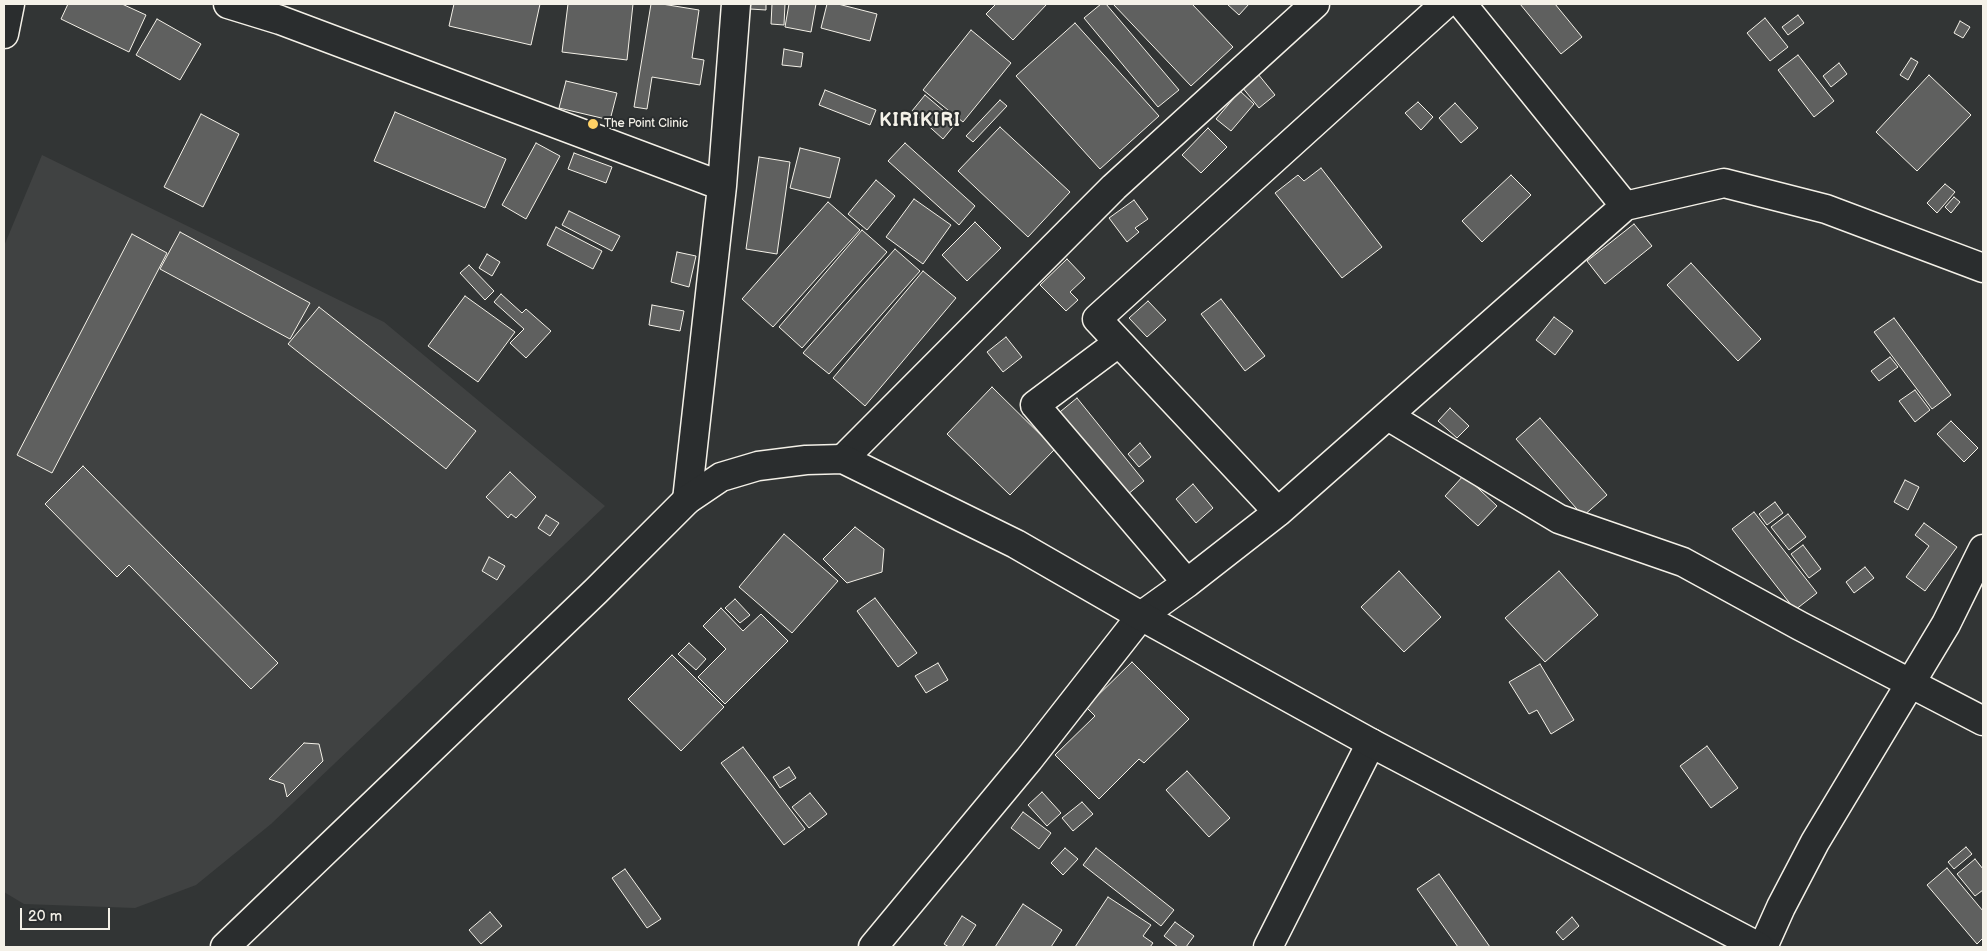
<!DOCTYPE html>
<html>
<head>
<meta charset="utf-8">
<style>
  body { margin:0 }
  #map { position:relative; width:1987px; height:951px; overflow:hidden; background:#323535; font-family:"Balsamiq Sans",sans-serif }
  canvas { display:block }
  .frame { position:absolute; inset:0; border:5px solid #f4f1e8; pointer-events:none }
  .scale { position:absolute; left:20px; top:908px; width:90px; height:22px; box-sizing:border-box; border:2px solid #f4f1e8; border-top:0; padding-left:6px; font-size:15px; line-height:18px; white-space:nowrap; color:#f4f1e8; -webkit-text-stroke:4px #2a2d2e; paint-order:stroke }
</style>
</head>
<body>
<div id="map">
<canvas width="1987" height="951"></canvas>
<div class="frame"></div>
<div class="scale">20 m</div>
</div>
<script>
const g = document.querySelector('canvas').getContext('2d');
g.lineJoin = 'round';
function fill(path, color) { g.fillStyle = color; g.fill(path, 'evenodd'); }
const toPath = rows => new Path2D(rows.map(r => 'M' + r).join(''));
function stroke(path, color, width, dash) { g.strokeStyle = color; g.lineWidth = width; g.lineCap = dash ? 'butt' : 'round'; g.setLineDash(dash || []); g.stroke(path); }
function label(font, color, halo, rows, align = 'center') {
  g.font = font + ' "Balsamiq Sans",sans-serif'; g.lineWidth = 4; g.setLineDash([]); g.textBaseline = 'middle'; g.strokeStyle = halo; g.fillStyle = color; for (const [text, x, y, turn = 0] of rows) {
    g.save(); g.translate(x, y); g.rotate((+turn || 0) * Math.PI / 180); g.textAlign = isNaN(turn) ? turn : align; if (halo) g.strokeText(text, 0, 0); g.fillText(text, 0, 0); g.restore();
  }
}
const built = toPath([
  [42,155,384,322,605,506,271,824,196,885,135,908,24,904,4,892,4,246]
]);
const building = toPath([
  [68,4,122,4,146,15,129,52,61,19,68,4],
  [454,4,540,4,531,45,449,26,454,4],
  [568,4,633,4,627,60,562,52,568,4],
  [651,4,662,4,699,10,692,58,704,60,700,85,652,77,647,109,634,107,651,4],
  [751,4,766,4,766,10,750,9,751,4],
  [772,4,785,4,784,25,771,24,772,4],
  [789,4,816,4,811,32,785,27,789,4],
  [827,4,838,4,877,14,870,41,821,28,827,4],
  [996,4,1047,4,1013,40,986,14,996,4],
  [1101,4,1106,4,1179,90,1158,107,1084,18,1101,4],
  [1113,4,1192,4,1233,47,1191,86,1113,4],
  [1227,4,1249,4,1239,15,1227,4],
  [1520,4,1555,4,1582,37,1561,54,1520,4],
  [1798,15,1804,23,1788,35,1782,27,1798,15],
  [1765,18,1788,47,1770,61,1747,33,1765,18],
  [157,19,201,44,180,80,136,55,157,19],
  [1960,21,1970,27,1963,38,1954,33,1960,21],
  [1075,23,1159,116,1100,169,1016,76,1075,23],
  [971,30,1011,63,963,122,923,90,971,30],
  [784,49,803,53,801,67,782,65,784,49],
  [1798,55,1834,101,1814,117,1778,70,1798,55],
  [1911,58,1918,62,1908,80,1900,75,1911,58],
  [1839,63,1847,74,1831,87,1823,76,1839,63],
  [1258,74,1275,95,1259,108,1242,87,1258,74],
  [1929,75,1971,115,1917,171,1876,132,1929,75],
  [566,81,617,93,610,120,559,108,566,81],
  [825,90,876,110,870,125,819,105,825,90],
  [1240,91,1254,104,1231,131,1216,119,1240,91],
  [925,95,957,122,943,139,912,111,925,95],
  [1000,100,1007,106,973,142,966,136,1000,100],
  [1418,102,1433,117,1421,130,1405,113,1418,102],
  [1455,103,1478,128,1461,143,1439,118,1455,103],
  [395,112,506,159,485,208,374,161,395,112],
  [201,114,239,134,203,207,164,187,201,114],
  [1000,127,1070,192,1028,237,958,171,1000,127],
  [1208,128,1227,147,1201,173,1182,155,1208,128],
  [536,143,560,156,526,219,502,205,536,143],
  [905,143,975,206,959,225,888,161,905,143],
  [800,148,840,158,830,198,790,188,800,148],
  [574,153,612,167,606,183,568,169,574,153],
  [759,157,790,162,777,254,746,249,759,157],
  [1321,168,1382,247,1342,278,1275,193,1298,175,1304,181,1321,168],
  [1511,175,1531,195,1482,242,1462,221,1511,175],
  [876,180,895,196,867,230,848,214,876,180],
  [1945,184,1955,192,1937,213,1927,203,1945,184],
  [1954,197,1960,202,1951,213,1945,207,1954,197],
  [914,199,951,225,923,264,886,237,914,199],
  [1134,200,1148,219,1135,228,1139,232,1127,242,1109,218,1134,200],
  [828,202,860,230,773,327,742,299,828,202],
  [569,211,620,236,612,251,562,225,569,211],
  [975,222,1001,248,967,281,942,255,975,222],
  [1634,224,1652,246,1605,284,1587,261,1634,224],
  [556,227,602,251,593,269,547,245,556,227],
  [862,230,887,252,802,348,779,327,862,230],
  [180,232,310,303,290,339,160,269,180,232],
  [132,234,167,253,52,473,17,455,132,234],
  [895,249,920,271,829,374,803,353,895,249],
  [677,252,696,256,689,287,671,282,677,252],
  [487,254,500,262,492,276,479,268,487,254],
  [1067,259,1085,278,1070,292,1078,300,1066,311,1040,285,1067,259],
  [1691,263,1761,339,1738,361,1667,285,1691,263],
  [469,265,494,291,485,300,460,273,469,265],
  [923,271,956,298,865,406,833,378,923,271],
  [501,294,522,313,526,309,551,331,526,358,510,343,524,329,494,302,501,294],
  [465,296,515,332,478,382,428,346,465,296],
  [1221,299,1265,356,1245,371,1201,314,1221,299],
  [1148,301,1166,320,1147,337,1129,318,1148,301],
  [652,305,684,311,680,331,649,325,652,305],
  [319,307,476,431,446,469,288,344,319,307],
  [1554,317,1573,331,1555,355,1536,340,1554,317],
  [1894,318,1951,395,1932,409,1874,332,1894,318],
  [1006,337,1022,357,1003,372,987,352,1006,337],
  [1890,357,1898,367,1879,381,1871,371,1890,357],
  [992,387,1055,449,1010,495,947,434,992,387],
  [1915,390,1930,410,1915,422,1899,401,1915,390],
  [1077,398,1144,481,1122,499,1055,416,1077,398],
  [1450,408,1469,426,1457,438,1438,421,1450,408],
  [1540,418,1607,495,1583,516,1516,439,1540,418],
  [1951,421,1978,448,1964,462,1937,434,1951,421],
  [1140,443,1151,457,1139,467,1128,454,1140,443],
  [83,466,278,663,251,689,129,565,117,577,45,504,83,466],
  [510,472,536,497,516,518,511,514,508,518,486,497,510,472],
  [1464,475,1497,506,1478,526,1445,496,1464,475],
  [1905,480,1919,487,1908,510,1894,502,1905,480],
  [1193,484,1213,508,1196,523,1176,499,1193,484],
  [1775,502,1783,513,1767,525,1759,514,1775,502],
  [1754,512,1817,593,1795,610,1732,529,1754,512],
  [1788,514,1806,537,1789,550,1771,527,1788,514],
  [546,515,559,523,550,536,538,528,546,515],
  [1924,523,1957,547,1925,591,1906,577,1929,546,1915,535,1924,523],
  [855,527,884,549,882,572,847,583,823,559,855,527],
  [784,534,838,581,792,633,739,587,784,534],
  [1803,545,1821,569,1809,578,1791,554,1803,545],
  [489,557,505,566,497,580,482,571,489,557],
  [1865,567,1874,578,1854,593,1846,582,1865,567],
  [1399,571,1441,617,1404,652,1361,607,1399,571],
  [1559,571,1598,615,1545,662,1505,618,1559,571],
  [875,598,917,653,898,667,857,611,875,598],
  [735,599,750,615,740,623,725,608,735,599],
  [721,608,743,631,761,614,788,641,725,704,698,677,726,649,703,626,721,608],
  [689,643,706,659,696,670,678,654,689,643],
  [672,655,724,707,681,751,628,699,672,655],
  [1132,662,1189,719,1144,763,1139,759,1099,799,1055,755,1095,716,1086,707,1132,662],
  [938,663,948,680,926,693,915,676,938,663],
  [1540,664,1574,720,1551,734,1537,710,1529,714,1509,682,1540,664],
  [304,743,319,744,323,761,287,797,284,784,269,779,304,743],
  [1707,746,1738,788,1711,808,1680,766,1707,746],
  [743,747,805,829,784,845,721,763,743,747],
  [789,767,796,778,780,788,773,777,789,767],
  [1187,771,1230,818,1209,837,1166,790,1187,771],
  [1042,792,1061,813,1047,826,1028,805,1042,792],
  [810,793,827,814,809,828,792,807,810,793],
  [1082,802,1093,814,1073,831,1062,818,1082,802],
  [1023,812,1051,833,1039,849,1011,828,1023,812],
  [1966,847,1972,854,1954,869,1948,862,1966,847],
  [1065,848,1078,859,1063,875,1051,863,1065,848],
  [1096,848,1174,910,1161,926,1083,865,1096,848],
  [1975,859,1983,869,1983,890,1975,896,1957,874,1975,859],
  [1947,868,1983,911,1983,938,1977,944,1927,885,1947,868],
  [625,869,661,919,647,928,612,878,625,869],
  [1439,874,1490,947,1458,947,1417,889,1439,874],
  [1108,897,1151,925,1143,936,1153,943,1150,947,1075,947,1108,897],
  [1023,904,1062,930,1051,947,995,947,1023,904],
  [490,912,502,926,481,944,469,930,490,912],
  [962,916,976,925,962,947,949,947,944,944,962,916],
  [1572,917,1579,926,1563,940,1556,932,1572,917],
  [1175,922,1194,936,1186,947,1178,947,1164,936,1175,922]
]);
const minor = toPath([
  [228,4,280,20,722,186],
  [1462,4,1625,206],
  [1118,343,1035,405,1187,583],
  [1388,416,1559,519,1683,562,1800,626,1983,721],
  [843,459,1114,187,1315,4],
  [687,500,722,186,736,4],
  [1278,512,1097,319,1445,4],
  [873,947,1029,759,1141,616,1187,583,1278,512,1625,206,1724,183,1826,209,1983,268],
  [1268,947,1371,743],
  [1763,947,1781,907,1815,842,1946,624,1983,549]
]);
const secondary = toPath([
  [4,34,10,4],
  [225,947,596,591,687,500,721,477,758,466,806,460,843,459,1016,544,1141,616,1371,743,1759,947]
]);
const markers = [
  [593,124,6,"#ffd166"]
];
const poiNames = [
  ["The Point Clinic",604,124]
];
const districtNames = [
  ["KIRIKIRI",920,121]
];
fill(built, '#404242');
fill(building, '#5f605f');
stroke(building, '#f4f1e8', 1);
stroke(minor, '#f4f1e8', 31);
stroke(secondary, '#f4f1e8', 31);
stroke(minor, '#2a2d2e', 28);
stroke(secondary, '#2a2d2e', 28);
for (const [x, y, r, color] of markers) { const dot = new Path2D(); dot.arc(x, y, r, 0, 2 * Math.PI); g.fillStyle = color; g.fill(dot); stroke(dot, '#2a2d2e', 2); }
label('12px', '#f4f1e8', '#2a2d2e', poiNames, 'left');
g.letterSpacing = '1px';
label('bold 18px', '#f4f1e8', '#2a2d2e', districtNames);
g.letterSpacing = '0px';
</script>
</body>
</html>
